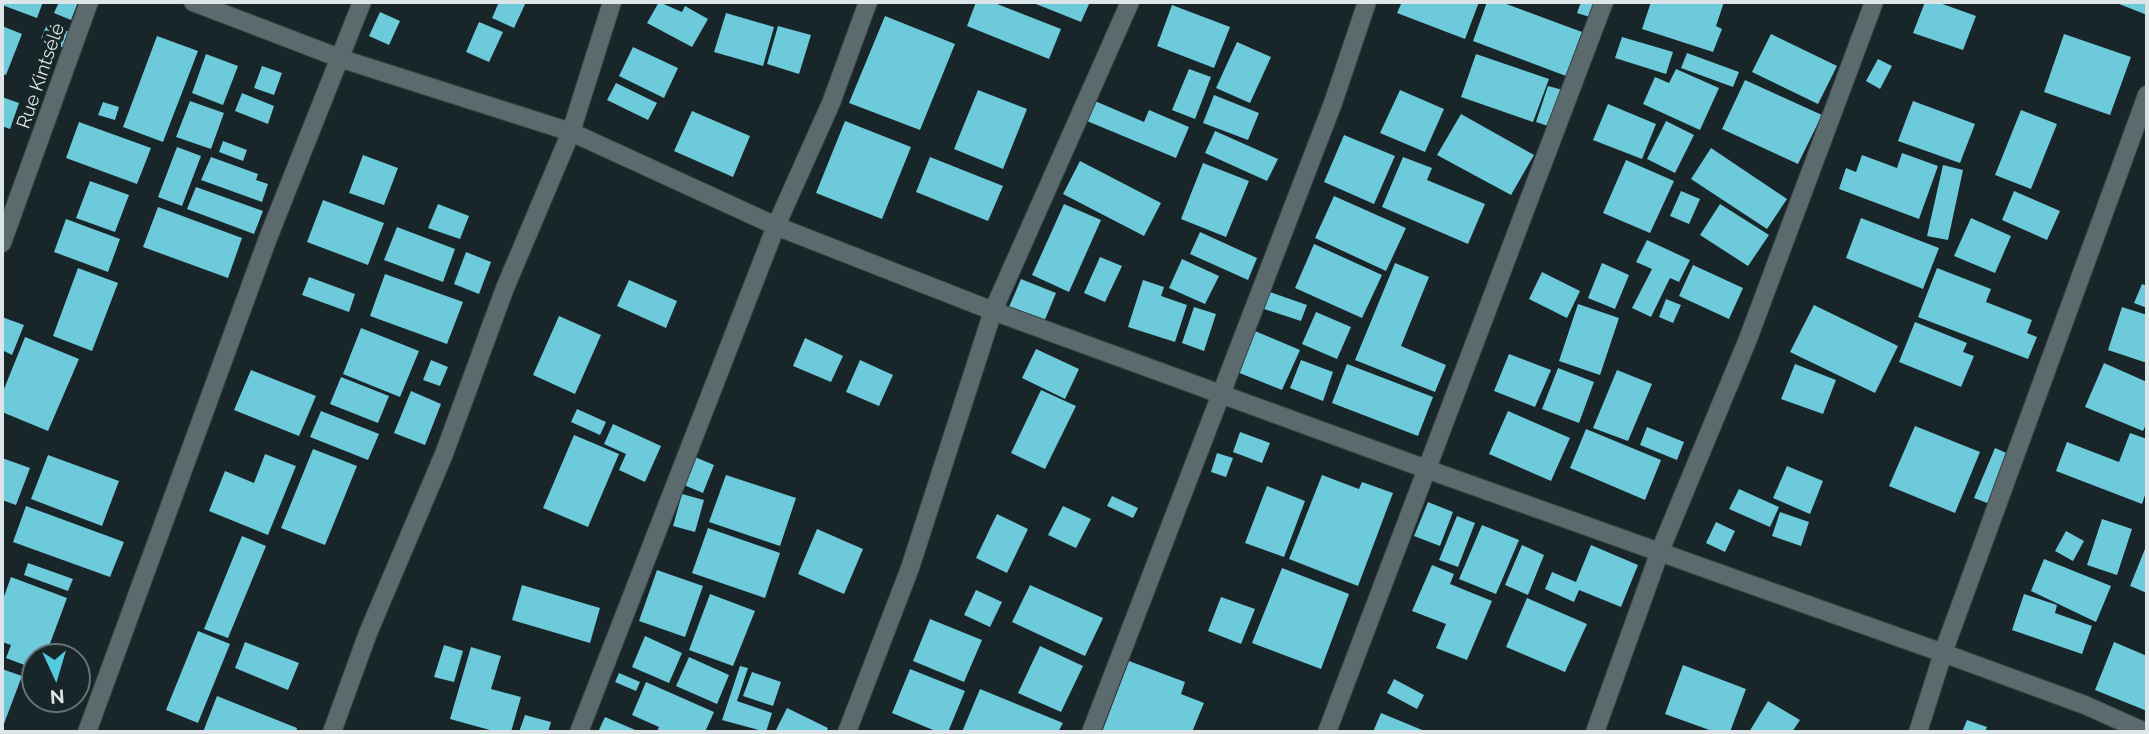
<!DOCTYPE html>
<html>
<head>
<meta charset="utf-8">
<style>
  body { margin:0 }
  #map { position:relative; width:2149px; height:734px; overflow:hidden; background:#182629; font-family:Raleway,sans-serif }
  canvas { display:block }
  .frame { position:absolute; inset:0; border:4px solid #dce5e7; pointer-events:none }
  .north { position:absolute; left:21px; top:643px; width:70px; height:70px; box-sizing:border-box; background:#182629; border:2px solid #667275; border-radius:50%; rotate:176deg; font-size:19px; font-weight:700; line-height:28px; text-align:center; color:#dce5e7 }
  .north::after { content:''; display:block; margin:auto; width:24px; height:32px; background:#54cade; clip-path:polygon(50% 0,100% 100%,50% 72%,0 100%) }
</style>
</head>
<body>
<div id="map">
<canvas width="2149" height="734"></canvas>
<div class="frame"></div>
<div class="north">N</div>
</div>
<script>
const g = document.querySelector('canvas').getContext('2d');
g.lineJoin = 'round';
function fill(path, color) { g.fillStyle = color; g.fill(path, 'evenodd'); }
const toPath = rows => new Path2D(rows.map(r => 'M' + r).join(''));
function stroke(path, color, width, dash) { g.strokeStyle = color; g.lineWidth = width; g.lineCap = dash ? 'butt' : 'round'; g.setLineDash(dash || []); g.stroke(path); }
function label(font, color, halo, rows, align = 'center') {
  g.font = font + ' Raleway,sans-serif'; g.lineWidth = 7; g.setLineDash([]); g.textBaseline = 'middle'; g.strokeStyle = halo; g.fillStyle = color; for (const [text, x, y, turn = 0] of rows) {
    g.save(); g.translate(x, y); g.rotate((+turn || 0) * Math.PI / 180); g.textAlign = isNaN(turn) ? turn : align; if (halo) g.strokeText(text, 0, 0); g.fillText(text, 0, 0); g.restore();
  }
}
const building = toPath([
  [2,2,43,2,37,18,2,5],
  [59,2,78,2,71,20,54,13],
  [499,2,526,2,514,28,492,18],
  [659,2,682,12,685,6,708,19,692,47,647,23],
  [976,2,992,2,1061,29,1049,59,967,26],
  [1031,2,1090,2,1081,22],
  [1402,2,1479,2,1465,39,1397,13],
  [1487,2,1501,2,1582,32,1566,76,1473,41],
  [1581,2,1598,2,1593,18,1577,13],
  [1651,2,1724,2,1716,26,1722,29,1713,52,1642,29],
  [1925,2,1937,2,1976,16,1963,50,1913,33],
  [2114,2,2147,2,2147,15],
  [1172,5,1230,27,1214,68,1157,46],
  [380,12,400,21,389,45,369,36],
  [726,13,774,27,763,66,714,52],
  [885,16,955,44,920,130,849,103],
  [479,22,503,32,489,62,466,52],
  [47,24,70,32,64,48,41,39],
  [2,26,22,34,6,75,2,74],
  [778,26,811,35,799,74,767,64],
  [1771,34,1837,66,1818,104,1752,72],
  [2064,34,2131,57,2110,115,2044,92],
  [157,36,198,51,163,142,123,127],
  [1622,37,1673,52,1666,74,1615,58],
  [1237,42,1271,57,1250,103,1216,88],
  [633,47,678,68,664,98,619,76],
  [1687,53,1739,72,1733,87,1681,68],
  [206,54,238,66,223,105,192,93],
  [1476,54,1549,79,1533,122,1461,97],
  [1878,59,1892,66,1880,89,1866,81],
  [262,66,282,73,274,95,254,88],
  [1189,69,1211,77,1195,119,1172,110],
  [1676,69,1719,88,1700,130,1643,104,1655,77,1669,83],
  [1745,80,1822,115,1798,164,1722,129],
  [616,83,657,103,648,120,607,100],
  [1548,86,1563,90,1551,127,1536,122],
  [978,90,1027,109,1003,169,954,149],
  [1400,90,1444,109,1425,152,1380,133],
  [242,93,274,106,268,124,235,111],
  [1214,95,1259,113,1248,140,1203,123],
  [2,97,19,103,10,129,2,126],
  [190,101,224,113,211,149,176,137],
  [1095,101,1144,122,1149,110,1189,127,1176,158,1087,121],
  [1913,101,1975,124,1960,163,1898,141],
  [103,102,119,107,115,120,98,115],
  [1608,104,1656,124,1642,159,1593,140],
  [2021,110,2057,124,2031,189,1995,175],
  [692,111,750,136,733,177,674,151],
  [1461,114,1534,155,1511,195,1437,155],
  [845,121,911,147,882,219,816,193],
  [1666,121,1694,135,1675,173,1647,159],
  [79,122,151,148,137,184,66,158],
  [1215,131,1278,159,1267,181,1205,153],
  [1344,135,1395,156,1374,204,1324,182],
  [223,141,247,150,243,161,219,152],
  [177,147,201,156,182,206,158,197],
  [1711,148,1787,199,1767,229,1691,179],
  [1902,153,1938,166,1919,219,1839,189,1846,168,1856,172,1862,155,1897,168],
  [363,155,398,168,384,205,349,193],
  [211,157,258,174,256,180,268,184,262,202,201,180],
  [930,157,1003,186,988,221,916,192],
  [1403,157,1432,168,1427,180,1485,204,1468,244,1382,207],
  [1626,160,1674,181,1650,233,1603,213],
  [1080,161,1161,203,1144,236,1063,194],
  [1203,163,1249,181,1226,237,1181,219],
  [1943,165,1963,170,1948,240,1927,236],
  [90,181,129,195,115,232,76,218],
  [196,187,263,211,254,234,187,209],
  [1681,191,1700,199,1689,224,1670,216],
  [2014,191,2060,211,2047,240,2002,220],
  [1334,196,1406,228,1386,271,1315,238],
  [323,200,384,223,368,265,307,242],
  [438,204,469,216,460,239,428,228],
  [1064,204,1101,220,1069,292,1032,275],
  [1720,204,1769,235,1748,266,1700,235],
  [158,207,242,238,228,278,143,247],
  [1861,218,1939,248,1923,289,1846,258],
  [1971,218,2011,236,1995,273,1954,256],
  [66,219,120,239,108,272,54,252],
  [397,227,455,249,443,282,384,260],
  [1200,232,1257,258,1248,280,1190,254],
  [1647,240,1690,260,1679,282,1670,278,1651,317,1632,308,1652,269,1636,262],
  [1314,244,1382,275,1362,318,1295,288],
  [466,252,491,262,479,294,454,284],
  [1100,257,1122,266,1105,302,1084,293],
  [1182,259,1219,276,1205,304,1169,288],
  [1395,263,1429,277,1401,346,1446,365,1435,392,1355,360],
  [1602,263,1629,275,1615,309,1588,298],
  [1693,265,1743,288,1729,319,1679,296],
  [78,268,118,283,92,351,53,336],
  [1937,268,1991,289,1986,302,2032,320,2027,333,2037,337,2028,359,1918,317],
  [1542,272,1580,291,1567,318,1529,299],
  [385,274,463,302,447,344,370,316],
  [309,277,355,294,349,312,302,295],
  [1021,279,1056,293,1044,322,1009,307],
  [629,280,677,301,666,328,617,306],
  [1143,280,1164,287,1161,296,1187,305,1175,342,1128,327],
  [2142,284,2147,286,2147,308,2134,303],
  [1267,291,1307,305,1301,321,1261,308],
  [1666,299,1681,305,1673,323,1659,317],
  [1578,304,1619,318,1600,375,1559,361],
  [1814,305,1898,346,1875,393,1790,352],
  [1194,307,1216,314,1204,351,1182,343],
  [2122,307,2147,315,2147,363,2108,350],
  [1316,312,1351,327,1337,359,1302,344],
  [559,316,601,335,575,394,533,375],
  [2,317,24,325,12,355,2,350],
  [1915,322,1967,343,1963,352,1974,356,1961,387,1899,362],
  [361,328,419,351,400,397,343,374],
  [1255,331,1300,350,1282,390,1237,372],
  [25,337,79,359,48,431,2,412,2,394],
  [805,338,843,356,831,382,793,366],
  [1036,349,1079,369,1065,399,1022,378],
  [1509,354,1551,370,1535,407,1494,391],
  [431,360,448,367,440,386,423,380],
  [860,360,893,375,879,406,846,392],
  [1301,360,1333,372,1323,401,1290,388],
  [2104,363,2147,382,2147,422,2143,431,2085,407],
  [1347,364,1433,397,1418,436,1332,403],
  [1795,364,1836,380,1823,414,1781,399],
  [1558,368,1594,382,1579,423,1542,409],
  [251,370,316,396,299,436,234,410],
  [1617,370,1652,384,1628,441,1593,428],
  [341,377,389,396,378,423,330,404],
  [1041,390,1076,406,1045,469,1011,453],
  [411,391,441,404,425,445,394,433],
  [577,409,606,422,600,435,571,422],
  [321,411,379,434,368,460,310,437],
  [1508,411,1570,438,1551,481,1489,454],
  [613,424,661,446,645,482,619,470,626,454,604,444],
  [1915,426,1980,452,1955,513,1889,486],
  [1647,427,1684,442,1677,460,1640,445],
  [1586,429,1661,460,1645,500,1570,468],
  [1240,432,1270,443,1262,463,1233,452],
  [2130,433,2147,439,2147,489,2142,504,2056,471,2067,442,2119,462],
  [574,435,619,454,588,527,543,508],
  [1995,448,2011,455,1990,504,1974,498],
  [313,449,357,466,325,545,281,528],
  [1217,453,1233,458,1226,477,1211,472],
  [265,454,296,466,268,535,209,511,225,471,254,483],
  [48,455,119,481,102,526,31,499],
  [695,457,714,465,703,493,684,485],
  [2,458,30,468,16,505,2,500],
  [1787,466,1823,481,1810,514,1773,498],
  [726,475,796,498,780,546,709,522],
  [1322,475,1359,489,1362,482,1393,493,1358,586,1289,559],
  [1267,486,1305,501,1284,557,1245,543],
  [1739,489,1779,507,1770,527,1729,509],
  [682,494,704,500,695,532,673,526],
  [1112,496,1138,508,1133,518,1107,506],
  [1428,502,1453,512,1440,546,1414,536],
  [26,506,124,542,110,577,13,542],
  [1063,506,1091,519,1076,548,1048,535],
  [1780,512,1809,522,1801,546,1772,536],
  [997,514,1028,529,1007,573,976,558],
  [1457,516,1475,523,1458,567,1439,560],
  [2102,519,2132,529,2117,575,2087,565],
  [1716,522,1735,531,1725,552,1706,543],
  [1482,525,1519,540,1496,594,1459,579],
  [708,528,780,553,765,598,692,573],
  [817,529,863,549,844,594,798,574],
  [2066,531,2084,541,2073,561,2055,551],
  [242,536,266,546,228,638,204,629],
  [2147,544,2147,593,2130,586],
  [1522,545,1544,555,1528,595,1505,585],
  [1591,545,1638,565,1621,607,1579,590,1574,602,1545,589,1552,572,1576,582],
  [2044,559,2111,586,2096,622,2031,591],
  [28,563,73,579,68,591,24,575],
  [1432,565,1454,574,1450,584,1492,601,1467,660,1436,648,1446,624,1412,611],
  [1282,568,1349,594,1321,669,1252,643],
  [657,570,703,586,685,637,639,621],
  [11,577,67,598,45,657,35,657,35,669,6,658,11,645,2,642,2,602],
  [522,585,600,608,590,643,512,620],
  [1030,585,1103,618,1085,656,1012,622],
  [976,590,1002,602,990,627,964,615],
  [710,594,755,611,733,666,689,650],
  [2024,594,2057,605,2055,613,2092,626,2082,654,2012,630],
  [1221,597,1255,609,1241,644,1208,631],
  [1527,598,1587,624,1565,672,1506,647],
  [930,619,982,640,964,682,913,661],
  [198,631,230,644,198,723,166,710],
  [645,636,682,653,669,683,632,667],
  [245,642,299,663,288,690,235,668],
  [2114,642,2147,656,2147,711,2095,690],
  [444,645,463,651,454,682,434,677],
  [1040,646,1083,666,1061,712,1018,693],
  [471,647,501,656,491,689,521,697,511,732,497,732,450,719],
  [689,657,729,675,717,704,676,686],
  [1129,661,1185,682,1181,694,1204,703,1192,732,1102,732],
  [1683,665,1746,689,1730,732,1715,732,1665,714],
  [740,666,748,668,737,701,772,713,766,732,722,720],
  [2,669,22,676,2,729],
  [910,669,965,691,948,732,938,732,892,713],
  [752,672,781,682,773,706,743,696],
  [619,673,640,682,636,691,615,682],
  [1394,679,1424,695,1417,709,1387,693],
  [646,682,714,712,705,732,657,732,659,727,632,715],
  [980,689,1063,723,1058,732,962,732],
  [217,696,297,728,296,732,203,732],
  [1768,701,1800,720,1792,732,1749,732],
  [787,708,828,728,826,732,775,732],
  [1381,713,1427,732,1373,732],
  [525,715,551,722,548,732,519,732],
  [605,717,640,732,598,732],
  [1967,720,1987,727,1985,732,1962,732]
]);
const street = toPath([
  [193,2,342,59,571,132,776,226,993,311,1429,470,1943,653,2085,705,2145,732],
  [2,243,89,2],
  [87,732,268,238,362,2],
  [332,732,368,633,444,454,505,288,571,132,612,2],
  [579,732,776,226,831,103,868,2],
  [847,732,910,568,993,311,1130,2],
  [1091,732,1333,103,1367,2],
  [1327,732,1604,2],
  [1595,732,1660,551,1748,339,1874,2],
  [1918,732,1943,653,2147,95]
]);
const streetNames = [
  ["Rue Kintsélé",41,76,-71]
];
fill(building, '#6ccadb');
stroke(street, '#384244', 20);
stroke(street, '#5b6a6d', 18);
label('19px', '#dce5e7', '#182629', streetNames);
</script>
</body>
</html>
